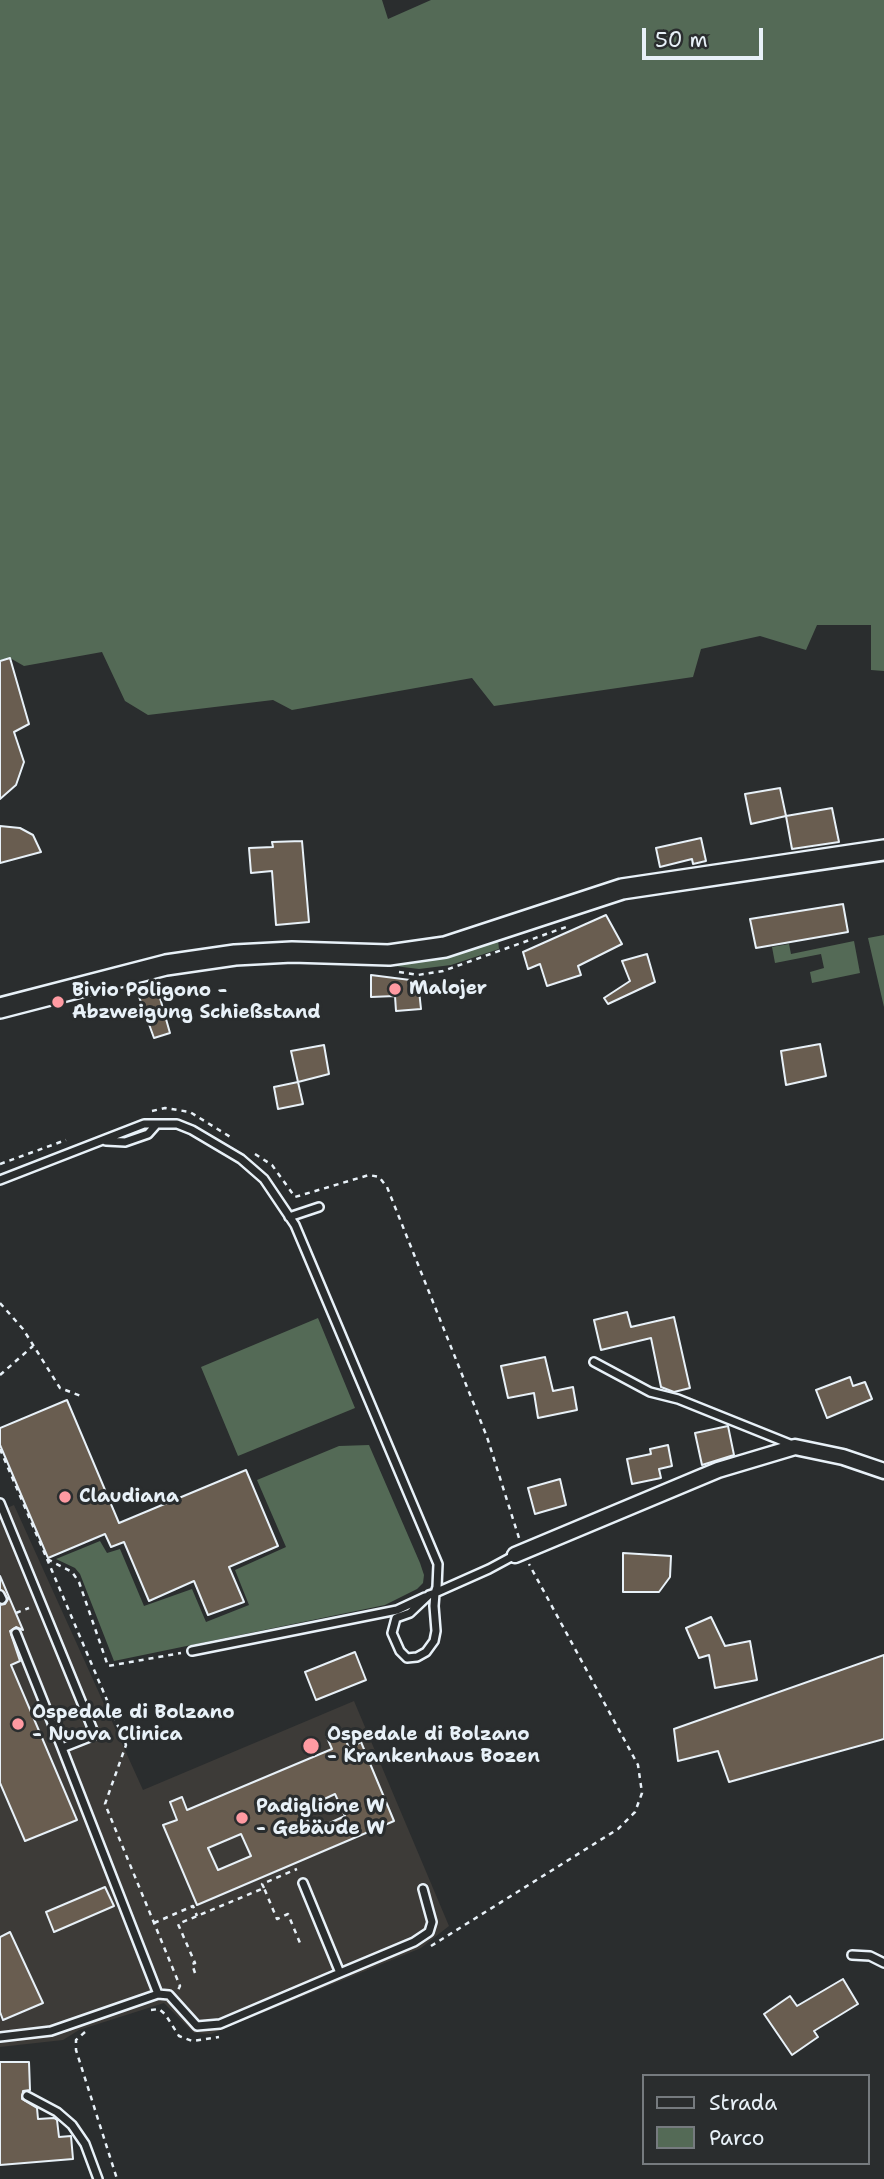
<!DOCTYPE html>
<html>
<head>
<meta charset="utf-8">
<style>
  body { margin:0 }
  #map { position:relative; width:884px; height:2179px; overflow:hidden; background:#2a2d2e; font-family:"Shantell Sans",sans-serif }
  canvas { display:block }
  .legend { position:absolute; left:642px; top:2074px; width:228px; height:91px; box-sizing:border-box; background:#2a2d2e; border:2px solid #767b7f; margin:0; padding:9px 12px; list-style:none; font-size:21px; color:#e8f1f8 }
  .legend li { display:flex; align-items:center; gap:14px; height:35px }
  .legend b { width:35px; border:2px solid #767b7f }
  .scale { position:absolute; left:642px; top:28px; width:121px; height:32px; box-sizing:border-box; border:4px solid #e8f1f8; border-top:0; padding-left:9px; font-size:21px; line-height:24px; white-space:nowrap; color:#e8f1f8; -webkit-text-stroke:5px #2a2d2e; paint-order:stroke }
</style>
</head>
<body>
<div id="map">
<canvas width="884" height="2179"></canvas>
<ul class="legend">
<li><b style="height:9px;background:#2a2d2e"></b>Strada</li>
<li><b style="height:19px;background:#546a56"></b>Parco</li>
</ul>
<div class="scale">50 m</div>
</div>
<script>
const g = document.querySelector('canvas').getContext('2d');
g.lineJoin = 'round';
function fill(path, color) { g.fillStyle = color; g.fill(path, 'evenodd'); }
const toPath = rows => new Path2D(rows.map(r => 'M' + r).join(''));
function stroke(path, color, width, dash) { g.strokeStyle = color; g.lineWidth = width; g.lineCap = dash ? 'butt' : 'round'; g.setLineDash(dash || []); g.stroke(path); }
function label(font, color, halo, rows, align = 'center') {
  g.font = font + ' "Shantell Sans",sans-serif'; g.lineWidth = 6; g.setLineDash([]); g.textBaseline = 'middle'; g.strokeStyle = halo; g.fillStyle = color; for (const [text, x, y, turn = 0] of rows) {
    g.save(); g.translate(x, y); g.rotate((+turn || 0) * Math.PI / 180); g.textAlign = isNaN(turn) ? turn : align; if (halo) g.strokeText(text, 0, 0); g.fillText(text, 0, 0); g.restore();
  }
}
const built = toPath([
  [14,1505,143,1790,354,1701,449,1926,421,1948,211,2034,194,2033,164,2003,79,2030,63,2040,0,2047,0,1511]
]);
const green = toPath([
  [0,0,382,0,388,19,431,0,884,0,884,671,871,670,871,625,817,625,806,650,760,636,701,649,693,677,494,706,472,678,292,710,273,700,148,715,125,701,102,652,24,666,10,658,0,661],
  [884,935,884,1007,868,938],
  [498,940,499,949,451,965,419,969,378,964,377,961,403,963,445,957],
  [854,941,860,973,812,983,810,972,824,968,821,954,775,963,772,947,789,944,791,954],
  [318,1318,355,1408,238,1456,201,1367],
  [369,1445,420,1563,424,1575,423,1583,417,1589,385,1605,114,1661,80,1574,75,1568,56,1559,100,1541,107,1553,120,1549,144,1606,192,1589,206,1622,249,1605,235,1570,286,1547,257,1480,339,1446]
]);
const building = toPath([
  [10,658,29,724,14,732,24,762,16,785,0,799,0,661,10,658],
  [780,788,786,816,751,824,745,794,780,788],
  [832,808,839,842,792,849,786,816,832,808],
  [0,826,20,828,33,835,41,852,0,863,0,826],
  [701,838,706,861,693,864,692,859,660,867,656,848,701,838],
  [302,841,309,922,276,925,272,871,251,873,249,848,273,847,272,842,302,841],
  [843,904,848,932,756,948,750,919,843,904],
  [606,915,622,944,578,966,581,975,547,986,540,964,528,969,523,952,606,915],
  [647,954,655,982,608,1004,604,998,630,981,622,961,647,954],
  [371,975,418,981,421,1009,396,1011,395,996,371,997,371,975],
  [158,991,170,1033,154,1038,138,994,158,991],
  [820,1044,826,1076,786,1085,781,1051,820,1044],
  [324,1045,329,1074,298,1082,291,1051,324,1045],
  [298,1082,303,1104,278,1109,274,1087,298,1082],
  [627,1312,631,1327,674,1317,690,1388,674,1392,661,1387,651,1338,601,1350,594,1320,627,1312],
  [545,1357,553,1391,573,1387,577,1410,538,1418,534,1393,508,1398,501,1366,545,1357],
  [850,1377,853,1386,865,1382,872,1399,827,1418,816,1390,850,1377],
  [67,1400,119,1523,246,1470,278,1546,229,1567,244,1602,208,1615,194,1581,149,1601,124,1542,111,1547,105,1534,48,1558,0,1445,0,1428,67,1400],
  [728,1426,734,1455,702,1465,695,1433,728,1426],
  [668,1445,672,1466,659,1469,661,1478,632,1484,627,1459,651,1454,650,1449,668,1445],
  [560,1479,566,1505,535,1514,528,1488,560,1479],
  [623,1553,671,1556,670,1577,659,1592,623,1592,623,1553],
  [0,1576,23,1630,16,1627,10,1631,20,1661,11,1665,77,1820,25,1841,0,1783,0,1605,5,1604,8,1599,0,1589,0,1576],
  [711,1617,725,1646,750,1641,757,1680,715,1688,709,1655,699,1658,686,1628,711,1617],
  [355,1652,366,1680,316,1700,305,1672,355,1652],
  [884,1655,884,1739,729,1782,718,1751,678,1761,674,1729,884,1655],
  [341,1729,349,1748,361,1742,394,1821,197,1905,163,1825,177,1820,170,1802,182,1797,187,1810,332,1749,326,1735,341,1729],
  [335,1794,345,1816,312,1831,303,1809,335,1794],
  [241,1834,251,1856,218,1870,208,1848,241,1834],
  [105,1887,114,1906,54,1932,46,1912,105,1887],
  [10,1932,43,2003,3,2020,0,2012,0,1937,10,1932],
  [843,1979,858,2004,814,2031,818,2037,792,2055,764,2014,790,1996,797,2006,843,1979],
  [0,2062,29,2062,30,2090,23,2091,22,2099,37,2108,38,2119,54,2118,57,2120,59,2137,71,2136,73,2159,0,2165,0,2062]
]);
const path = toPath([
  [399,972,418,975,443,971,566,927],
  [152,1111,165,1108,190,1112,232,1138],
  [255,1154,272,1165,295,1197,369,1175,379,1177,387,1187,487,1437,519,1538],
  [0,1164,66,1140],
  [0,1303,23,1329,60,1388,81,1396],
  [0,1375,33,1346],
  [0,1449,47,1559,72,1572,79,1582,108,1666,181,1653],
  [47,1559,126,1745,105,1804,180,1986,178,1990],
  [16,1613,29,1608],
  [264,1888,262,1884,297,1869],
  [154,1923,193,1906,197,1916],
  [431,1946,618,1829,635,1812,642,1793,638,1765,529,1564],
  [195,1973,192,1964,195,1963,178,1924,264,1888,277,1919,288,1914,300,1943],
  [151,2010,159,2009,165,2014,179,2036,192,2041,219,2037],
  [85,2032,76,2040,76,2050,117,2179]
]);
const lane = toPath([
  [106,1141,125,1142,148,1134,156,1125],
  [0,1180,144,1124,177,1124,192,1130,241,1159,264,1179,295,1225,438,1564,437,1587,435,1593,434,1606,436,1631,434,1641,426,1652,417,1657,407,1658,400,1651,392,1633,396,1618,410,1613,429,1595,435,1593,489,1569,515,1555],
  [289,1217,319,1207],
  [594,1362,650,1392,678,1399,795,1446],
  [0,1503,95,1735,62,1748,16,1633],
  [0,1595,2,1599],
  [192,1651,397,1610,425,1597],
  [62,1748,158,1994],
  [852,1955,870,1956,884,1963],
  [340,1973,414,1942,429,1932,432,1922,423,1889],
  [0,2037,51,2031,158,1994,169,1995,197,2026,220,2024,340,1973,303,1883],
  [27,2096,57,2112,72,2125,85,2144,98,2179]
]);
const street = toPath([
  [515,1555,718,1470,795,1447,843,1457,884,1471]
]);
const secondary = toPath([
  [0,1008,166,965,235,955,292,952,389,955,445,947,622,889,884,850]
]);
const markers = [
  [395,989,7,"#ff9aa2"],
  [58,1002,7,"#ff9aa2"],
  [65,1497,7,"#ff9aa2"],
  [18,1724,7,"#ff9aa2"],
  [311,1746,9,"#ff9aa2"],
  [242,1818,7,"#ff9aa2"]
];
const poiNames = [
  ["Malojer",409,989],
  ["Bivio Poligono -",72,991],
  ["Abzweigung Schießstand",72,1013],
  ["Claudiana",79,1497],
  ["Ospedale di Bolzano",32,1713],
  ["- Nuova Clinica",32,1735],
  ["Ospedale di Bolzano",327,1735],
  ["- Krankenhaus Bozen",327,1757],
  ["Padiglione W",256,1807],
  ["- Gebäude W",256,1829]
];
fill(built, '#3d3b38');
fill(green, '#546a56');
fill(building, '#695d50');
stroke(building, '#e8f1f8', 2);
stroke(lane, '#e8f1f8', 12);
stroke(street, '#e8f1f8', 19);
stroke(secondary, '#e8f1f8', 24);
stroke(path, '#e8f1f8', 2.5, [5, 5]);
stroke(lane, '#2a2d2e', 7);
stroke(street, '#2a2d2e', 14);
stroke(secondary, '#2a2d2e', 19);
for (const [x, y, r, color] of markers) { const dot = new Path2D(); dot.arc(x, y, r, 0, 2 * Math.PI); g.fillStyle = color; g.fill(dot); stroke(dot, '#2a2d2e', 2.5); }
label('bold 19px', '#e8f1f8', '#2a2d2e', poiNames, 'left');
</script>
</body>
</html>
